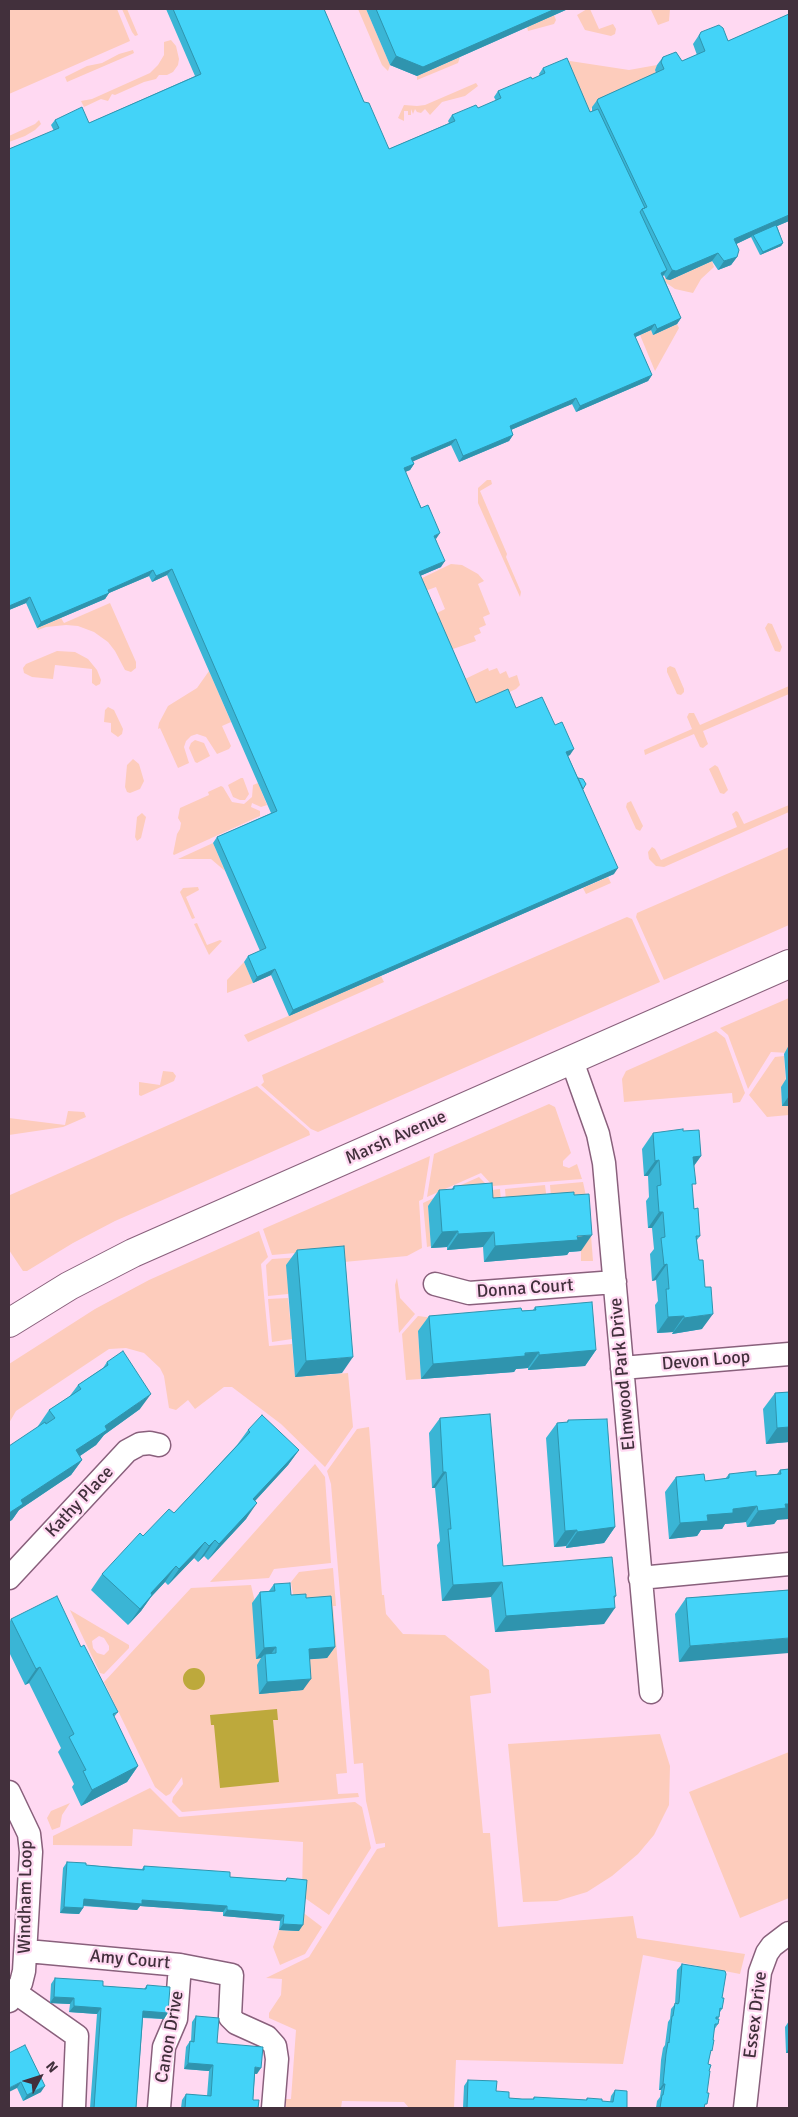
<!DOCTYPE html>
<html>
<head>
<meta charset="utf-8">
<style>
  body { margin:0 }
  #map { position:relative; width:798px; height:2117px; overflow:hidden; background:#ffd9f2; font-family:Signika,sans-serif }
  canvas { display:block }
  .frame { position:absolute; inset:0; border:10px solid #42303c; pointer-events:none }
  .north { position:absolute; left:15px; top:2052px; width:50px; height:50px; -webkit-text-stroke:4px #ffd9f2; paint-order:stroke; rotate:50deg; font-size:14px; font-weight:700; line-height:20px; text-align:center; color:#42303c }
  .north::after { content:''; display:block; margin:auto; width:18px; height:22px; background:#42303c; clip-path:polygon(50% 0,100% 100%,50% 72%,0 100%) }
</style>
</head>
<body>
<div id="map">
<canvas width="798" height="2117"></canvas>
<div class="frame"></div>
<div class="north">N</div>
</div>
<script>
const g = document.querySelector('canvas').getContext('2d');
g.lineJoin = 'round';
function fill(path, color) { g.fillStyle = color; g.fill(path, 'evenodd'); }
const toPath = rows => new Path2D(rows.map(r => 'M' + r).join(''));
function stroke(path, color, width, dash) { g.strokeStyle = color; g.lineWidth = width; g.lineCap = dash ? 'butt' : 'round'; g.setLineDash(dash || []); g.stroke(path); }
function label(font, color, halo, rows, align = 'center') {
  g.font = font + ' Signika,sans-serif'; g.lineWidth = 4.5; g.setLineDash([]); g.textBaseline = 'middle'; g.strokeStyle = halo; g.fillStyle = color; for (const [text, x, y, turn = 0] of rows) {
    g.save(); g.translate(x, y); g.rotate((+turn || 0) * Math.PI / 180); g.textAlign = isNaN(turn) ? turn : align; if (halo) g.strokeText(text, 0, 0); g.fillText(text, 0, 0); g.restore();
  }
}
const green = toPath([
  [9,9,117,9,130,41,9,94],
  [122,9,127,9,138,35,135,36,132,32],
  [358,9,366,9,390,65,388,71,382,65],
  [587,9,590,9,599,29,613,24,616,29,615,34,611,36,585,30,577,15],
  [653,9,670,9,669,21,658,25,651,10],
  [554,15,556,20,554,24,528,31,527,27],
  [171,40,176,46,179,59,178,65,173,72,167,75,159,75,156,79,144,82,115,95,112,94,108,101,101,99,84,107,81,101,92,99,150,73,158,65,164,55,164,42],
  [133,50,134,53,132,54,67,82,65,77,87,66,102,63,119,54],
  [460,57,458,63,417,80,417,76],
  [570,61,629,70,657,65,655,70,657,78,594,105,591,109,593,115,586,118,563,64],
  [476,83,478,86,465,96,442,102,430,115,425,109,421,113,417,112,415,109,413,114,411,109,411,115,408,115,408,111,404,111,404,121,398,118,404,105,417,106,425,105],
  [39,120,41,124,35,130,25,136,9,142,9,136,35,124],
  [712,261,714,267,701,279,693,293,675,289,665,282,662,277,670,280],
  [677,324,679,328,655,371,640,335,651,330,653,335],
  [487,480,491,480,492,484,480,491,507,554,506,557,521,592,520,597,478,503,478,488],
  [451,564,462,565,478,574,484,581,478,584,490,614,483,617,486,625,479,628,481,633,474,636,476,641,450,650,431,616,445,609,436,587,425,591,420,579],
  [110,603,136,662,136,668,131,672,125,670,115,651,108,642,94,632,78,626,66,625,46,627,38,630,37,628,61,618,64,623],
  [768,623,772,624,782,647,780,652,775,651,765,628],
  [57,651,75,652,88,659,97,670,101,680,100,684,96,686,92,683,92,669,55,665,53,679,32,677,24,673,23,668,26,664],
  [670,666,675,668,684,689,684,692,681,695,677,694,667,672,667,668],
  [488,668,489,671,497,668,500,674,506,671,509,678,517,675,520,685,516,689,471,709,463,680],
  [209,671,231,722,222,726,231,746,229,749,217,754,206,737,197,734,191,736,186,741,184,747,189,763,178,768,160,728,158,729,159,723,168,706,197,688],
  [789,686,789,694,703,731,708,744,703,748,700,747,694,734,645,755,644,750,692,729,687,717,689,713,694,713,700,725],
  [108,707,114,710,123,729,122,734,118,737,111,732,111,723,104,722,105,710],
  [195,740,204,743,210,756,197,763,195,762,189,748,191,743],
  [133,759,139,764,144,781,140,789,130,793,127,792,125,787,127,765],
  [715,765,718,767,728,790,724,794,720,793,709,769],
  [241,778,243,778,249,794,245,800,240,800,233,797,228,785],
  [258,783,267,805,261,807,252,803,251,807,260,811,260,816,174,855,173,854,177,834,180,829,181,823,178,818,180,808,209,795,208,792,221,786,223,787,232,802,244,804,252,797,253,785],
  [631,801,643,826,640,831,636,829,626,807,627,803],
  [789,805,789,812,664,867,656,866,649,859,648,852,652,847,655,849,661,860,737,827,732,814,736,811,738,812,744,824],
  [142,813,146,817,141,838,137,841,135,837,137,817],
  [213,843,225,871,211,859,178,859],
  [789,847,789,925,664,980,636,917,637,913],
  [608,877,611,883,586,894,583,888],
  [198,887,199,890,186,897,195,918,192,919,180,892,183,888],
  [627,917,632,919,660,982,318,1132,311,1129,261,1085,264,1082,262,1075],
  [197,923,207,945,220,940,222,941,209,955,194,924],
  [244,962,253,983,227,993,227,980],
  [381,976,384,982,248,1042,244,1035],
  [789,998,789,1053,771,1052,748,1089,728,1035,720,1028],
  [716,1031,725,1038,745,1093,740,1102,733,1103,732,1093,624,1102,622,1079,626,1071],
  [784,1056,786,1086,781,1087,782,1106,789,1106,789,1115,767,1117,749,1095,775,1057],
  [163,1071,173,1072,176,1076,174,1081,141,1096,139,1095,139,1082,160,1085],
  [257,1086,309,1131,310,1135,115,1221,73,1243,27,1271,23,1271,9,1250,10,1195],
  [549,1104,555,1107,571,1153,563,1161,563,1166,569,1168,577,1164,582,1179,493,1186,481,1173,427,1197,434,1154],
  [68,1111,84,1112,86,1117,63,1127,9,1135,9,1118,65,1125],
  [430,1156,423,1199,419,1201,422,1248,407,1256,344,1262,342,1249,272,1255,263,1229],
  [479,1177,492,1190,500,1189,502,1212,460,1187,461,1185],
  [583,1182,589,1210,593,1261,581,1261,581,1251,552,1209,550,1185],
  [545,1185,548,1209,507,1212,505,1189],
  [455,1188,428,1206,431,1246,427,1247,423,1203],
  [259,1231,268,1257,261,1264,269,1346,292,1344,295,1377,348,1373,353,1427,325,1467,281,1424,232,1387,224,1387,195,1409,188,1400,176,1410,169,1408,164,1376,160,1368,144,1353,126,1348,109,1349,16,1411,9,1423,9,1364,95,1309,149,1280],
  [333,1255,288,1294,268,1296,266,1265,272,1259],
  [397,1278,400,1298,415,1314,399,1333,395,1285],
  [288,1298,292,1339,272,1342,268,1299],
  [418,1316,434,1318,418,1332,421,1379,406,1380,402,1334],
  [369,1427,382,1595,384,1595,386,1614,403,1634,445,1635,489,1670,491,1693,470,1696,483,1833,490,1833,498,1927,633,1916,637,1938,745,1954,740,1974,643,1955,623,2064,456,2060,454,2108,409,2108,404,2102,342,2101,341,2108,286,2108,286,2099,291,2099,296,2030,269,2018,269,2013,281,1995,282,1979,266,1978,309,1957,377,1849,385,1847,385,1843,376,1844,366,1801,363,1763,354,1764,331,1484,327,1471,357,1429],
  [315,1464,325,1477,331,1563,274,1569,269,1578,210,1582],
  [333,1568,336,1606,333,1606,347,1773,336,1774,338,1794,358,1793,359,1797,182,1812,172,1802,173,1797,183,1784,182,1777,170,1794,166,1796,155,1787,104,1682,191,1588,251,1585,268,1658,301,1660,327,1658,295,1606,291,1582,299,1572],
  [70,1610,129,1645,129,1648,104,1674,100,1673],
  [99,1636,104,1638,109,1646,109,1650,104,1655,97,1653,93,1648,92,1641],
  [660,1734,670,1766,669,1805,654,1835,638,1854,612,1876,587,1892,557,1901,523,1902,508,1744],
  [789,1752,789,1898,740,1918,689,1792],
  [150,1788,179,1817,355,1802,362,1807,371,1848,329,1915,302,1896,303,1842,133,1829,132,1846,53,1845,53,1836],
  [70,1803,62,1815,60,1827,52,1830,47,1818,51,1811],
  [301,1911,322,1927,305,1954,280,1965,273,1947,279,1930,299,1931]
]);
const water = toPath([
  '183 1679a11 11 0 1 1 22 0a11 11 0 1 1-22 0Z',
  [277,1709,278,1720,273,1720,279,1782,220,1788,214,1725,211,1725,210,1715]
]);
const minor = toPath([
  [572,1061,598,1134,604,1163,651,1692],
  [435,1284,469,1293,615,1282],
  [622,1368,789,1354],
  [9,1578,127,1451,140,1444,150,1443,159,1445],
  [640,1578,789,1564],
  [9,1792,29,1834,31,1852,24,1971,21,1983,9,2001],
  [27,1951,180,1965,232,1975,230,2017,236,2023,267,2037,275,2046,277,2059,273,2108],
  [16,1993,77,2036,74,2108],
  [159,2108,164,2047,176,2019,180,1965],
  [745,2108,760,1972,767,1953,772,1946,789,1933]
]);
const tertiary = toPath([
  [9,1323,69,1286,133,1253,789,964]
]);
const wall = toPath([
  [166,9,324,9,364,102,389,149,449,123,448,121,452,115,478,108,496,101,494,97,498,91,540,76,539,74,543,68,590,112,592,111,592,107,598,99,656,73,655,70,657,65,663,57,682,61,697,55,693,44,701,32,728,41,787,15,789,13,789,221,777,226,783,243,781,246,760,255,751,237,736,244,737,257,731,265,718,270,712,261,670,280,666,279,664,275,663,276,681,318,677,324,653,335,651,330,635,337,652,375,648,381,576,412,572,404,564,407,511,430,513,435,509,441,459,462,451,445,413,461,414,464,410,470,405,472,436,539,441,567,420,576,476,703,516,708,555,725,570,755,568,756,583,789,614,874,289,1016,271,975,253,983,244,962,248,956,260,951,213,843,217,837,271,813,167,575,152,582,149,576,109,593,105,599,37,628,26,603,9,610,9,149,54,131,51,125,55,120,89,123,195,76],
  [366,9,568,9,417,76,390,65],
  [789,1045,789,1106,782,1106,781,1087,786,1079,784,1054],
  [683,1131,701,1156,694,1166,692,1188,694,1209,700,1236,697,1240,702,1329,672,1334,673,1332,657,1333,655,1305,658,1301,656,1280,652,1281,650,1254,654,1249,652,1228,648,1228,646,1201,649,1197,648,1176,644,1176,642,1149,653,1133],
  [454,1186,493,1198,581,1251,569,1252,567,1255,484,1262,483,1247,447,1250,447,1247,431,1248,428,1206,439,1190,451,1190],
  [297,1250,342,1373,295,1377,286,1265],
  [535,1307,596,1350,585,1366,528,1370,528,1368,516,1369,514,1372,421,1379,418,1331,429,1316,533,1310],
  [107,1362,140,1409,104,1435,96,1445,80,1456,82,1460,71,1475,19,1510,12,1520,38,1426,49,1410,69,1397,78,1385,103,1368],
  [789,1392,789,1442,766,1444,763,1409,775,1393],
  [440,1418,503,1566,614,1598,604,1624,495,1632,491,1597,442,1601,437,1545,440,1541,435,1488,432,1488,429,1433],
  [568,1420,615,1527,604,1543,566,1548,566,1546,554,1547,546,1438,557,1423,567,1422],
  [248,1430,299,1450,288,1465,255,1501,246,1519,208,1560,204,1556,198,1562,194,1558,168,1585,165,1582,151,1597,141,1611,128,1625,91,1590,102,1574,143,1536,174,1513,237,1445],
  [789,1469,777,1520,774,1524,747,1527,746,1522,725,1524,722,1529,701,1530,697,1536,669,1539,665,1492,676,1477,705,1481,725,1479,729,1474,756,1476,777,1474,780,1470],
  [274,1584,291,1595,306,1598,335,1647,327,1658,310,1659,303,1690,259,1694,257,1665,261,1658,256,1659,252,1603,260,1592,269,1591],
  [789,1590,679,1662,675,1614,686,1598],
  [11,1619,81,1647,118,1712,114,1717,138,1766,127,1782,81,1806,72,1787,74,1784,58,1752,61,1748,29,1683,25,1685,9,1652,9,1623],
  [67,1862,86,1865,142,1869,144,1866,230,1877,285,1881,287,1878,299,1931,279,1930,280,1921,223,1916,223,1912,140,1906,137,1910,83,1906,83,1908,79,1914,60,1913,63,1868],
  [682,1964,722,1998,722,2009,720,2012,719,2017,718,2019,718,2024,714,2030,708,2064,709,2071,704,2108,656,2108,657,2101,660,2097,661,2090,659,2090,661,2060,663,2048,665,2045,668,2022,670,2019,671,2009,675,2004,677,1970],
  [55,1978,103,1986,144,1989,147,1985,164,2019,143,2018,136,2108,90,2108,97,2014,69,2012,70,2004,50,2003,51,1984],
  [196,2016,217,2043,257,2074,255,2074,253,2100,258,2108,181,2108,182,2100,186,2094,207,2096,209,2071,184,2069,186,2047,190,2041,191,2041,192,2022],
  [789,2021,789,2053,786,2053,785,2027],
  [9,2053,41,2092,23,2101,17,2088],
  [468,2080,496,2091,509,2098,522,2099,533,2099,534,2097,586,2100,587,2098,602,2101,610,2102,611,2096,615,2090,627,2108,463,2108,464,2086]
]);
const shadedWall = toPath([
  [555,9,568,9,417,76,390,65,396,56],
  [789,215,789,221,754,236,753,235,751,237,728,248,734,239],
  [783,243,781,246,760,255,763,252],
  [718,253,712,261,670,280,666,279,672,270],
  [737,257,731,265,718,270,724,261],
  [667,270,663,276,657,279,661,273],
  [681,318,677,324,653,335,657,329],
  [655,324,651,330,629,340,634,334],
  [652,375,648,381,576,412,580,406],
  [576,398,572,404,506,432,510,426],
  [513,435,509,441,459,462,463,456],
  [456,439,451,445,407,464,411,458],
  [414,464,410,470,400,474,404,468],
  [440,533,436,539,434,536],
  [445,561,441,567,415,578,419,572],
  [172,569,167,575,152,582,156,576],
  [153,570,149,576,109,593,105,599,37,628,41,622,108,590],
  [30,597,26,603,9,610,9,606],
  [574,749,570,755,562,758,566,752],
  [618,868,614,874,289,1016,293,1010],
  [275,969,271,975,253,983,257,977],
  [789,1096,789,1106,782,1106],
  [701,1156,689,1172,693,1157],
  [659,1160,648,1176,644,1176,655,1161],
  [659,1212,663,1212,652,1228,648,1228],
  [458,1231,447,1247,431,1248,442,1232],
  [494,1232,483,1247,447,1250,458,1234],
  [592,1235,581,1251,569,1252,567,1255,484,1262,495,1246],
  [667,1264,656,1280,652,1281,664,1265],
  [713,1314,702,1329,672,1334,684,1318],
  [684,1316,673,1332,657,1333,668,1317],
  [596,1350,585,1366,528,1370,539,1355],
  [539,1352,528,1368,516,1369,514,1372,421,1379,433,1364],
  [353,1357,342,1373,295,1377,306,1361],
  [151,1394,140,1409,104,1435,96,1445,65,1466,76,1450,105,1426],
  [789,1427,789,1442,766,1444,777,1428],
  [299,1450,288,1465,242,1515,253,1499],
  [82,1460,71,1475,19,1510,12,1520,9,1522,9,1513,21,1500],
  [443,1472,446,1472,435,1488,432,1488],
  [257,1503,246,1519,208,1560,219,1544],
  [785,1504,789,1504,789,1519,777,1520,774,1524,747,1527,758,1511],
  [757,1506,746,1522,725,1524,722,1529,701,1530,697,1536,669,1539,680,1523,707,1515,733,1509],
  [615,1527,604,1543,566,1548,577,1532],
  [577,1530,566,1546,554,1547,565,1531],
  [215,1540,204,1556,198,1562,209,1546],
  [205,1542,194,1558,168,1585,179,1569],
  [176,1566,165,1582,151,1597,141,1611,128,1625,151,1593],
  [502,1582,491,1597,442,1601,453,1585],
  [616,1596,607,1608,615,1608,604,1624,495,1632,506,1616],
  [789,1638,789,1653,679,1662,690,1646],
  [276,1647,268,1658,265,1654,261,1658,256,1659,264,1648],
  [335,1647,327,1658,301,1660,309,1649],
  [40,1667,29,1683,25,1685,36,1669],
  [311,1679,303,1690,259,1694,267,1682],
  [138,1766,127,1782,81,1806,92,1790],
  [84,1899,142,1900,227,1906,223,1912,140,1906,137,1910,79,1905],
  [64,1907,83,1908,79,1914,60,1913],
  [227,1910,284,1915,280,1921,223,1916],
  [283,1924,303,1925,299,1931,279,1930],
  [54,1997,74,1998,70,2004,50,2003],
  [74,2006,101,2008,97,2014,69,2012],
  [143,2011,168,2013,164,2019,139,2017],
  [789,2048,789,2053,786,2053],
  [188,2063,213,2065,209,2071,184,2069],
  [255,2067,261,2068,257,2074,251,2073],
  [21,2082,17,2088,9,2092,9,2088],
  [663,2084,665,2084,661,2090,659,2090],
  [45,2086,41,2092,23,2101,27,2095]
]);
const building = toPath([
  [173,9,324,9,364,102,369,103,389,149,455,121,452,115,476,105,478,108,501,98,498,91,531,77,532,79,545,73,543,68,567,58,590,112,598,109,645,208,642,209,640,212,667,270,661,273,681,318,657,329,655,324,634,334,652,375,580,406,576,398,569,401,510,426,513,435,463,456,456,439,411,458,414,464,404,468,421,508,428,505,440,533,434,536,445,561,419,572,476,703,508,689,516,708,542,697,555,725,562,722,574,749,566,752,618,868,293,1010,275,969,257,977,248,956,266,948,217,837,277,811,172,569,156,576,153,570,108,590,109,593,41,622,30,597,9,606,9,149,59,128,55,120,82,107,89,123,201,74,173,9],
  [376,9,555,9,423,67,396,56,376,9],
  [789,14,789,215,734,239,739,250,737,257,724,261,718,253,676,271,672,270,642,209,647,207,597,101,598,99,664,69,661,62,663,57,676,52,682,61,705,51,699,36,701,32,719,25,723,28,728,41,789,14],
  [776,225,783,243,763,252,753,235,776,225],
  [578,778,583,779,586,784,583,789,578,778],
  [683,1129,683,1131,699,1130,701,1156,693,1157,696,1184,692,1184,694,1209,698,1208,700,1236,696,1236,699,1260,703,1260,705,1287,711,1287,713,1314,684,1318,684,1316,668,1317,666,1289,669,1289,667,1264,664,1265,661,1238,665,1237,663,1212,659,1212,657,1186,661,1185,659,1160,655,1161,653,1133,683,1129],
  [492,1183,493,1198,574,1192,574,1195,589,1194,592,1235,577,1236,578,1240,495,1246,494,1232,458,1234,458,1231,442,1232,439,1190,454,1189,454,1186,492,1183],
  [344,1246,353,1357,306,1361,297,1250,344,1246],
  [592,1302,596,1350,539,1355,539,1352,525,1353,525,1356,433,1364,429,1316,521,1308,522,1311,536,1310,535,1307,592,1302],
  [123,1351,151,1394,105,1426,107,1430,76,1450,82,1460,21,1500,23,1504,9,1513,9,1446,45,1422,46,1424,55,1418,49,1410,81,1389,78,1385,108,1365,107,1362,123,1351],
  [789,1392,789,1427,777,1428,775,1393,789,1392],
  [490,1414,503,1566,612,1557,616,1596,614,1596,615,1608,506,1616,502,1582,453,1585,448,1529,451,1529,446,1472,443,1472,440,1418,490,1414],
  [262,1415,299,1450,253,1499,257,1503,219,1544,215,1540,209,1546,205,1542,179,1569,176,1566,151,1593,152,1595,140,1609,102,1574,140,1533,143,1536,169,1509,174,1513,250,1432,248,1430,262,1415],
  [607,1419,615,1527,577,1532,577,1530,565,1531,557,1423,568,1422,568,1420,607,1419],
  [789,1469,789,1504,785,1504,786,1508,758,1511,757,1506,733,1509,733,1513,707,1515,708,1521,680,1523,676,1477,704,1474,705,1481,729,1478,729,1474,756,1471,756,1476,781,1474,780,1470,789,1469],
  [290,1583,291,1595,306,1594,306,1598,331,1596,335,1647,309,1649,311,1679,267,1682,265,1654,276,1653,276,1647,264,1648,260,1592,275,1591,274,1584,290,1583],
  [789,1590,789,1638,690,1646,686,1598,789,1590],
  [57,1596,81,1647,84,1645,118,1712,113,1714,138,1766,92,1790,83,1771,86,1770,69,1737,74,1734,40,1667,36,1669,11,1619,57,1596],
  [67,1862,86,1863,86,1865,129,1869,144,1870,144,1866,230,1872,230,1877,286,1881,287,1878,307,1880,303,1925,283,1924,284,1915,227,1910,227,1906,213,1905,142,1900,142,1904,84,1899,83,1908,64,1907,67,1862],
  [682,1964,725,1971,726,1974,722,1998,724,1998,722,2009,720,2008,719,2017,716,2017,716,2019,719,2019,718,2024,715,2024,713,2040,714,2040,712,2051,711,2050,708,2064,711,2065,709,2071,710,2071,707,2093,709,2093,707,2104,705,2104,704,2108,660,2108,662,2095,663,2095,665,2084,663,2084,666,2054,668,2042,669,2043,672,2016,673,2016,675,2003,678,2004,679,2002,682,1964],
  [55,1978,103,1981,103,1986,146,1989,147,1985,170,1987,168,2013,143,2011,136,2108,94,2108,101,2008,74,2006,74,1998,54,1997,55,1978],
  [196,2016,219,2018,217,2043,263,2047,261,2068,255,2067,253,2098,253,2100,259,2100,258,2108,185,2108,186,2094,211,2096,213,2065,188,2063,190,2041,194,2042,196,2016],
  [25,2045,45,2086,27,2095,21,2082,9,2088,9,2053,25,2045],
  [468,2080,497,2081,496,2091,509,2092,509,2098,522,2099,534,2099,534,2097,587,2100,587,2098,600,2099,602,2099,602,2101,613,2102,615,2090,627,2091,627,2108,467,2108,468,2080]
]);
const streetNames = [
  ["Marsh Avenue",396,1138,-24],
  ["Donna Court",525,1289,-4],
  ["Devon Loop",706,1361,-5],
  ["Elmwood Park Drive",623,1374,-95],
  ["Kathy Place",80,1502,-47],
  ["Windham Loop",26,1897,-89],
  ["Amy Court",130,1960,5],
  ["Essex Drive",756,2015,-83],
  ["Canon Drive",170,2037,-80]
];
fill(green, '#fdccbc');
fill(water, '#bda93c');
stroke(minor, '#89607c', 25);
stroke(tertiary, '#89607c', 30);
stroke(minor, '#fff', 22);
stroke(tertiary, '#fff', 28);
fill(wall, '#3ab5d5');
fill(shadedWall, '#2f94ae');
fill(building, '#43d3f8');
stroke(building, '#2f94ae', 1);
label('18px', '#42303c', '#ffd9f2', streetNames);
</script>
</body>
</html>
